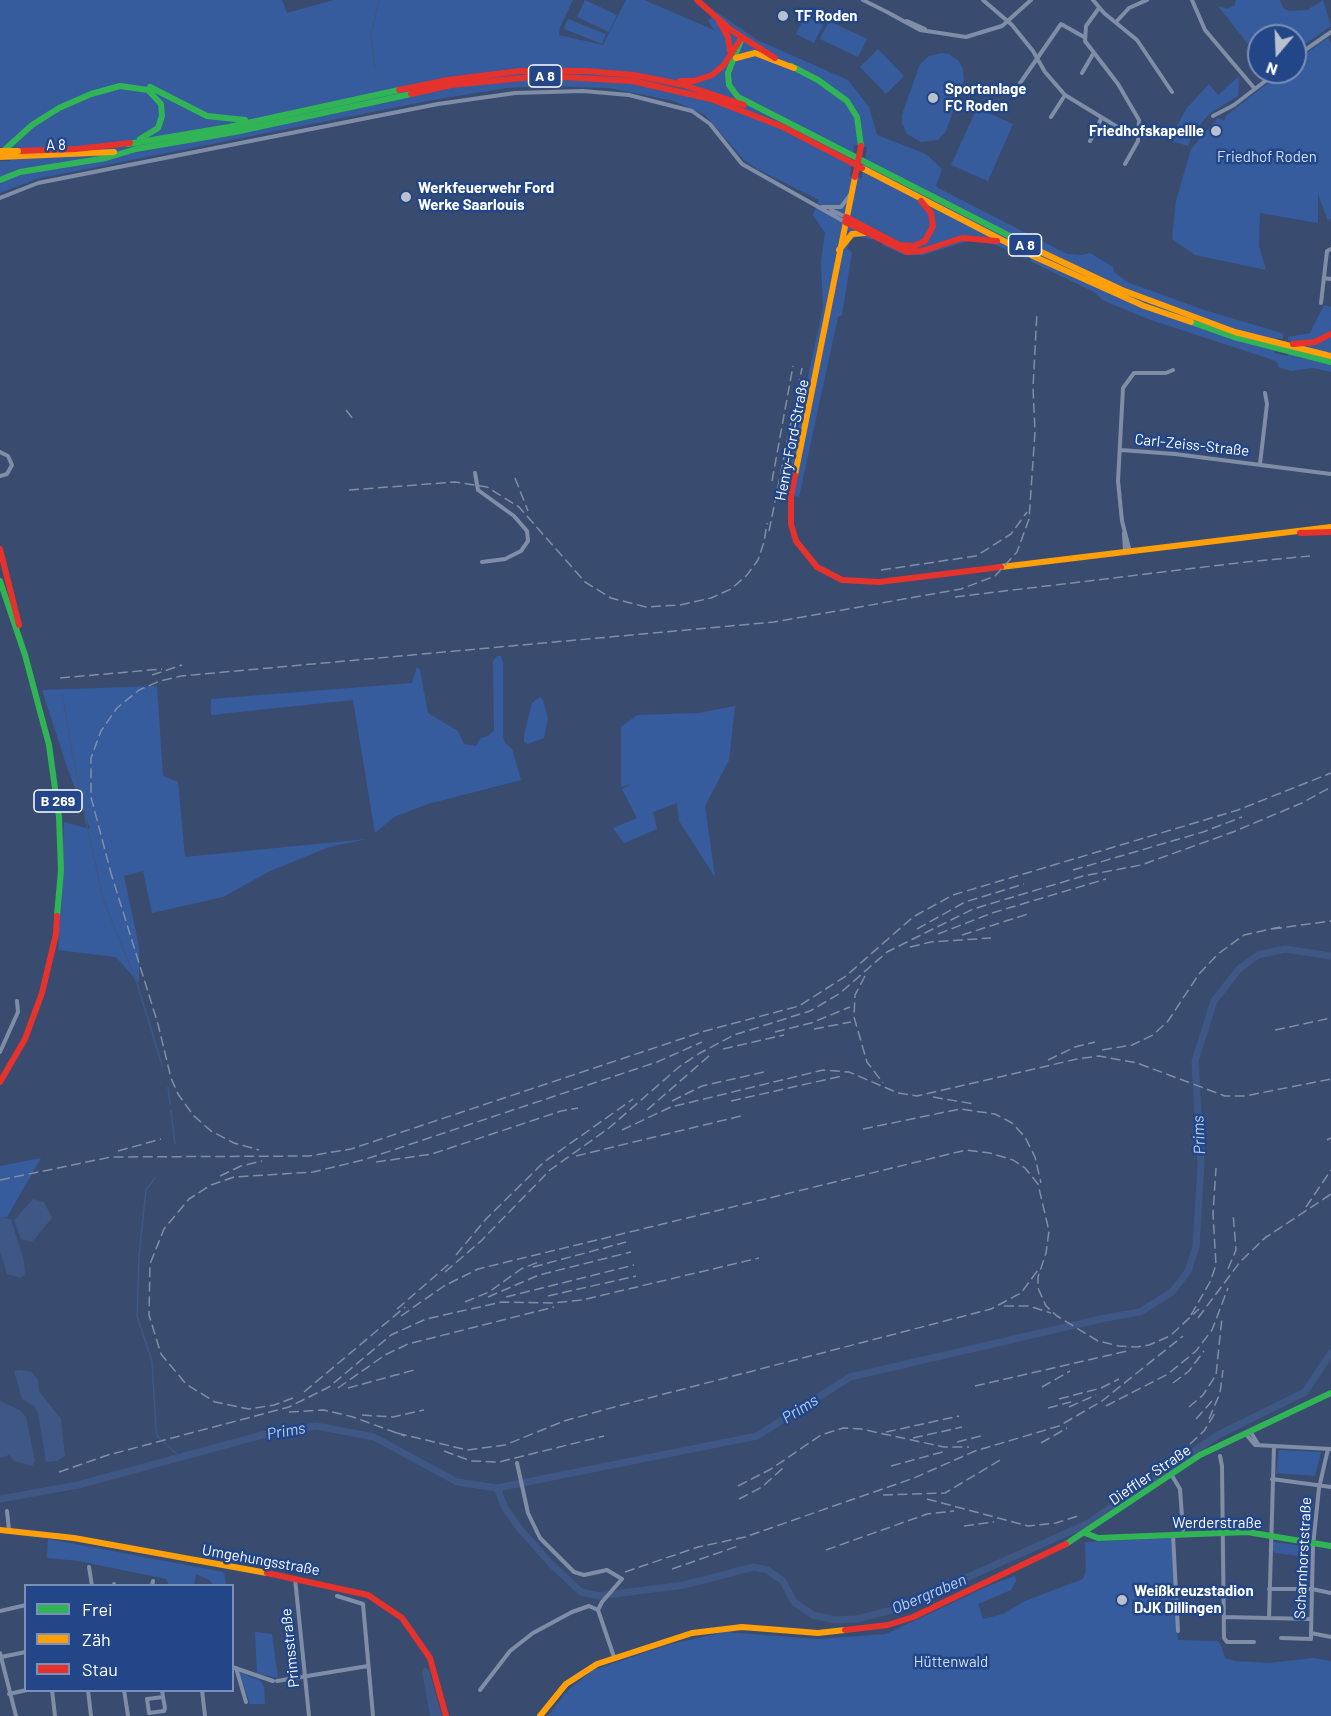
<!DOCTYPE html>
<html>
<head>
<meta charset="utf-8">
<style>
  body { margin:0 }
  #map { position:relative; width:1331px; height:1716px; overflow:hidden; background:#394c70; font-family:Barlow,sans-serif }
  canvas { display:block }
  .legend { position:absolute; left:24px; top:1584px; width:210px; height:108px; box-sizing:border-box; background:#224687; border:2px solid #7a90b7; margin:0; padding:8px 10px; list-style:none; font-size:18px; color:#fff }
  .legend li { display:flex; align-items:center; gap:12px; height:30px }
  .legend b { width:30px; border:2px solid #7a90b7 }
  .north { position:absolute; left:1247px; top:24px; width:60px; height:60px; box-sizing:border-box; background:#224687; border:2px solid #7a90b7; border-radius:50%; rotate:199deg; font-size:16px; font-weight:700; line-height:24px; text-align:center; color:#fff }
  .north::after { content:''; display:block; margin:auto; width:21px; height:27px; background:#bac0cd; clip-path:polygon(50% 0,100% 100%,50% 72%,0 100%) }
</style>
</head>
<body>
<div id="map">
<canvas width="1331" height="1716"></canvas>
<ul class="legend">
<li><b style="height:8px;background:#30b455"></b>Frei</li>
<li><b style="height:8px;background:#ff9f0a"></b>Zäh</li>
<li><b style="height:8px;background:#e5322d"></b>Stau</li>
</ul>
<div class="north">N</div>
</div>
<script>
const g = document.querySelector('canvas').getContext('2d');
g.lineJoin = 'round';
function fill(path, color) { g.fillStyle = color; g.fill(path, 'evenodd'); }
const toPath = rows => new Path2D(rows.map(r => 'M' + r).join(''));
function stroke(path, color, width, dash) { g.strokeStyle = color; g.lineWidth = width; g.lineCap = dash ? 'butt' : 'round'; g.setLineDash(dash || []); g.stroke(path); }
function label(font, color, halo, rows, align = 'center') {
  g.font = font + ' Barlow,sans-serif'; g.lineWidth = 5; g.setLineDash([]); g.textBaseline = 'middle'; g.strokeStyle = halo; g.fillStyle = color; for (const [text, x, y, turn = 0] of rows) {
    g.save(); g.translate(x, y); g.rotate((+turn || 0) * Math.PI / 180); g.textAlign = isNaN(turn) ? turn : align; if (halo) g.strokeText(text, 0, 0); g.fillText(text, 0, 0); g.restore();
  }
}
const green = toPath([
  [0,0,282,0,287,13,334,0,573,0,560,27,559,35,603,45,626,0,644,0,714,30,708,21,717,12,757,40,848,80,869,107,877,135,926,154,942,169,936,186,940,189,1067,254,1082,255,1090,253,1113,267,1114,272,1127,282,1204,310,1278,332,1283,334,1283,339,1277,338,1274,353,1288,356,1292,341,1288,340,1288,337,1310,333,1324,305,1331,307,1331,372,1313,368,1291,371,1278,367,1277,362,1270,359,1148,319,1102,300,1096,293,1030,261,1039,243,1036,241,1027,259,996,245,972,240,923,255,904,255,882,245,887,235,878,230,872,240,857,236,850,241,847,249,852,252,842,315,838,317,799,497,783,492,823,308,821,261,825,233,813,215,819,200,757,169,744,160,705,115,674,101,609,88,543,86,507,88,432,100,36,179,0,193,0,161,9,161,21,148,0,147],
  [854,145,867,147,862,178,850,176],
  [585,0,617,15,609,32,577,17],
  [1236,0,1280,0,1283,8,1289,11,1307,10,1323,0,1331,26,1295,51,1295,36,1259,36,1259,58,1218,6,1227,9,1234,6],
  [805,16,823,25,814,43,796,34],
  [568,19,606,34,602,44,564,29],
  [829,21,867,39,858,57,820,39],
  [1328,38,1331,43,1331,218,1328,221,1318,194,1318,223,1260,213,1259,246,1266,270,1195,255,1172,239,1176,201,1191,149,1218,118,1224,121,1227,115,1282,72,1295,72,1295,61],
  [878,49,904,76,886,94,860,67],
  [941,53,949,54,959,61,963,69,964,81,946,131,938,140,921,142,907,134,902,123,902,115,920,64,929,56],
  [1239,76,1238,96,1210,113,1193,133,1188,146,1169,140,1187,108,1209,84,1218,95],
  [977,108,1013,124,988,181,951,165],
  [497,656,501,656,503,663,503,735,505,743,512,749,521,780,428,804,394,817,375,833,353,700,211,715,211,699,412,683,417,667,420,670,428,713,458,731,464,744,476,746,481,738,488,736,494,730,493,661],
  [157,686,163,776,178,782,185,857,367,839,329,847,270,871,223,897,152,913,143,871,124,876,139,947,139,983,116,957,58,950,64,822,90,829,67,767,42,690],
  [540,697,543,700,548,718,544,738,527,744,524,742,524,735,532,703],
  [735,706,729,760,705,806,715,877,679,821,677,803,653,812,657,829,624,843,613,828,637,818,622,789,632,784,621,787,621,727,637,715,699,713],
  [41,1158,7,1217,0,1218,0,1166],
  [1279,1450,1321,1452,1315,1476,1276,1473],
  [1171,1538,1178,1640,1217,1641,1220,1643,1225,1658,1235,1661,1268,1663,1314,1658,1331,1661,1331,1716,548,1716,567,1691,593,1670,671,1644,725,1632,817,1639,886,1634,988,1586,1015,1576,1016,1581,1011,1590,978,1604,983,1619,1003,1614,1025,1601,1083,1579,1086,1571,1085,1542],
  [48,1539,224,1572,226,1585,213,1585,210,1580,196,1574,194,1585,169,1585,166,1579,79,1561,47,1558],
  [1273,1542,1310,1547,1309,1557,1275,1553,1272,1549],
  [255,1632,272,1634,278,1678,257,1673],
  [239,1672,261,1681,264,1687,265,1704,250,1704]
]);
const water = toPath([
  [33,1199,44,1202,52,1218,32,1242,21,1239,14,1220],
  [0,1218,11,1219,24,1261,25,1275,20,1278,7,1274,0,1252],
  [21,1370,32,1372,38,1380,39,1391,61,1419,65,1456,57,1461,46,1462,38,1413,34,1406,22,1399,14,1371],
  [0,1401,20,1410,26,1417,35,1461,32,1466,14,1461,9,1455,0,1458],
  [424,1667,429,1670,442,1716,430,1716,422,1672]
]);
const stream = toPath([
  [375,67,371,34,379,0],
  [62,694,79,789,103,899,137,983,162,1065],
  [168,1087,170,1104],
  [171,1110,175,1144],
  [155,1178,146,1190,139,1256,137,1316,152,1361,156,1430,158,1437,180,1457]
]);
const river = toPath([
  [497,1488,505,1508,519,1528,551,1564,581,1592,599,1596,684,1585,754,1567,767,1570,783,1581,794,1602,813,1615,834,1620,857,1619,896,1609,1087,1524,1218,1435,1305,1392,1331,1353],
  [0,1499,78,1485,262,1435,316,1426,374,1437,457,1482,497,1488,757,1436,850,1377,1105,1318,1140,1312,1172,1292,1188,1271,1196,1247,1201,1165,1195,1061,1214,1001,1239,969,1258,955,1285,949,1331,956]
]);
const street = toPath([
  [863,0,889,13],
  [983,0,1012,25,1033,51,1045,72,1065,95,1124,131,1135,136,1153,136],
  [1093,0,1104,13,1137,40,1172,92],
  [1192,0,1205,30,1255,89],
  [1099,8,1086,26,1085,41,1118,84,1139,120,1138,141,1125,164],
  [887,12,920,30,966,37,1002,26,1031,0],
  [907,21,925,29],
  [1116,22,1129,8,1147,0],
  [1295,57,1331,32],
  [1082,73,1093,54],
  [1016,89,1061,24,1084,37],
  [1213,116,1234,105,1277,72],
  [1051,117,1065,95],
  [1090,141,1101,119],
  [0,198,38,183,438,104,515,93,583,91,629,95,692,111,710,124,742,164,845,222],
  [822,207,841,207,850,195],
  [831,210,846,217],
  [1324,278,1331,279],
  [1321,303,1327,251,1331,249],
  [1121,450,1175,454,1331,474],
  [0,452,8,456,12,465,7,474,0,476],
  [1260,464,1267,404,1265,393],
  [475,473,478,490,514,516,527,531,528,541,521,551,505,559,482,562],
  [1124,533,1125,552],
  [1130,552,1122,521,1118,481,1123,388,1134,373,1166,373,1173,370],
  [0,1052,18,1012,17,1001],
  [1250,1431,1258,1444],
  [1245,1433,1255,1445,1331,1449],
  [1220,1456,1222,1466,1224,1638,1227,1642,1254,1642],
  [517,1463,528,1513,540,1538,574,1572,584,1575,607,1570,622,1579,602,1602,598,1610,614,1657],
  [1171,1474,1180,1489,1183,1530],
  [1272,1479,1331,1487],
  [7,1511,9,1530],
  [1173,1535,1178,1631],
  [89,1567,92,1586],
  [295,1578,309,1716],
  [114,1586,114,1584],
  [152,1586,153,1581],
  [1269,1589,1312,1589,1331,1593],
  [337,1596,363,1604,373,1716],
  [1177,1609,1224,1608],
  [0,1611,26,1605],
  [1224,1617,1311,1619],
  [1269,1618,1274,1446],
  [1311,1633,1313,1546,1319,1488,1328,1449],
  [1311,1633,1331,1637],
  [1281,1638,1311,1639,1311,1633],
  [0,1653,16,1716],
  [1,1657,26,1652],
  [232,1667,273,1681],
  [236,1668,246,1702],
  [277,1681,368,1666],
  [52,1690,55,1716],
  [88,1690,91,1716],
  [124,1690,128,1716],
  [162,1690,163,1697,165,1708,164,1711,149,1713,147,1699,163,1697],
  [202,1690,205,1716],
  [480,1690,510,1651,533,1633,572,1612,589,1606,598,1610],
  [9,1694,27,1690]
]);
const fast = toPath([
  [742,38,728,73,729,85,738,97,1039,251],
  [791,66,818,80,847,101,857,117,861,146],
  [150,87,207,116,245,120],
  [128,144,229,127,399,90],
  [0,154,32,125,59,108,91,94,120,86,148,90,161,104,162,116,158,128,140,139],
  [0,180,20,172,106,158,136,149,235,132,411,94],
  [1191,322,1234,337,1331,362],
  [0,581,25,655,49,745,59,817,61,870,57,916],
  [1085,1533,1098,1538,1247,1532,1331,1546],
  [1066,1544,1200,1455,1331,1393]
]);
const slow = toPath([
  [736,58,755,53,794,68],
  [0,157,114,152],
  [862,168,1033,256,1144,306,1191,322],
  [839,250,852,234,865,233],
  [1039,251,1122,290,1235,332,1331,356],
  [795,475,855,177],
  [1001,567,1331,527],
  [0,1530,74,1538,267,1573],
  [540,1716,566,1684,597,1664,692,1633,742,1627,818,1633,845,1630]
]);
const jam = toPath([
  [697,0,731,30,775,58],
  [719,21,728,37,730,51],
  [680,81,694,81,712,75,724,65,740,40],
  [399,90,448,80,520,71,586,71,634,75,684,85,744,105],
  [411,94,451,85,543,76,632,81,711,99,783,127,862,168],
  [18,151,76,149,130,143],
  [846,217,899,245,914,246,925,241,933,226,931,213,921,201],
  [845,222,907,252,922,251,962,238,997,241],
  [1293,344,1315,342,1331,334],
  [795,475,791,497,791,524,796,541,817,567,842,580,879,582,1001,567],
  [1300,533,1331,532],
  [0,549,19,625],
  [0,1082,25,1039,42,993,56,934,57,916],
  [267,1573,368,1595,402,1618,430,1658,446,1716],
  [845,1630,888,1625,913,1617,1066,1544]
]);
const rail = toPath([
  [346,410,353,419],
  [515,478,528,511],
  [772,481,793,366],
  [349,490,455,482,487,487,519,507,585,582,611,598,646,607,680,605,711,598,731,589,747,575,758,560,764,542,767,523],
  [769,531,802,368],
  [881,570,976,556,1011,534,1027,512],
  [955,597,1246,562,1310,556],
  [152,675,182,665],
  [60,678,162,669],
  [110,870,158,1024,171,1078,178,1094,193,1115,211,1131,234,1143,259,1150],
  [1073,870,1203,832,1242,817],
  [112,877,91,797,91,758,101,731,117,708,139,690,160,681,181,676,774,622,961,589,995,576,1017,552,1029,519,1035,432,1033,388,1037,312],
  [917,929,965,902,1024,884],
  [1272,929,1331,921],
  [938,934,992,913,1106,879],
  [962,935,1028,914],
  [910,947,931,942,991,938],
  [865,976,855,995,854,1017,867,1062,883,1083],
  [814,1029,851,1022],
  [1275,1030,1331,1018],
  [775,1032,811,1023,850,1007],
  [723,1049,784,1035],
  [1102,1050,1132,1045,1153,1035,1168,1021,1199,974,1218,954,1244,935,1280,927],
  [1048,1060,1075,1047,1095,1042],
  [933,1097,974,1104],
  [672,1101,702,1086,764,1072],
  [731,1101,842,1076],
  [647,1110,710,1055],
  [863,1129,960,1109,995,1114,1012,1123,1025,1137,1035,1157,1041,1183],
  [622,1130,671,1107,823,1070,849,1072,898,1093,917,1096,1077,1059,1099,1056,1137,1063,1225,1096,1245,1096,1331,1079],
  [1327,1140,1331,1138],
  [118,1151,161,1139],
  [576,1156,741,1116],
  [376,1162,432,1154,561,1111,578,1108],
  [220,1176,241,1166,262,1161],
  [0,1180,111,1157,309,1156,351,1149,705,1031,799,1006,846,976,913,917,953,895,1238,810,1331,773],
  [1306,1207,1331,1170],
  [1262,1240,1331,1194],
  [456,1255,486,1219,544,1162,633,1099],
  [533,1267,626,1242],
  [1228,1269,1236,1250,1233,1213],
  [445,1272,481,1241,550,1170,609,1128,679,1067,700,1053,734,1035,810,1011,839,994,887,952,973,909,1083,876,1141,865,1233,832,1302,803,1331,787],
  [548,1296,636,1276],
  [488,1297,539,1275,631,1252],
  [506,1297,634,1265],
  [465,1302,489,1292,521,1269,541,1261],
  [1004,1306,1029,1306,1051,1313],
  [397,1309,449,1264],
  [1191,1315,1210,1282,1216,1265,1213,1214,1216,1168],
  [401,1316,444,1286,478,1269,966,1150,990,1153,1013,1160,1025,1168,1038,1184,1049,1231,1046,1253,1038,1277,1038,1288,1046,1306,1057,1316,1098,1341,1119,1346,1137,1347,1149,1345,1170,1336,1199,1309],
  [1198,1318,1240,1262,1267,1236],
  [1173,1383,1189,1371,1204,1351],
  [975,1386,1127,1351],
  [1042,1387,1070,1371],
  [338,1388,385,1355,408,1344,554,1307],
  [348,1388,414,1370],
  [304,1392,405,1307],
  [293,1398,274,1405,249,1409,215,1402,186,1384,161,1354,149,1315,150,1264,164,1229,189,1199,211,1185,234,1177,313,1172,363,1160,657,1062,702,1042],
  [1059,1399,1101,1388,1119,1379],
  [1106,1406,1168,1374,1196,1351,1212,1330,1228,1288],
  [1069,1407,1096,1395],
  [1189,1407,1203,1395,1216,1375,1222,1317],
  [1048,1408,1071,1402],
  [289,1412,324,1410,353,1417,405,1436],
  [362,1415,393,1417,424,1410],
  [1196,1419,1212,1401],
  [1209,1419,1220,1393,1223,1370],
  [886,1432,959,1416],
  [397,1433,467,1450,505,1445,564,1421,618,1406,991,1309,1021,1293,1038,1270],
  [913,1438,962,1427],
  [957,1442,981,1436],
  [1041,1443,1067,1428],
  [1190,1444,1204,1431,1215,1413],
  [444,1451,471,1461,499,1462,604,1436],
  [891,1466,946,1451],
  [59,1472,108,1455,289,1407,329,1387,391,1335,426,1319,502,1302,553,1303,582,1300,759,1258],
  [738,1486,771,1469,821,1435,843,1428,861,1429,944,1447,969,1447],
  [883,1495,945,1493,1002,1459],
  [739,1499,762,1487,783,1468],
  [927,1499,1028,1526,1056,1523,1081,1515],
  [964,1526,994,1522],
  [826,1550,927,1514,954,1511],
  [672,1569,738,1546],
  [625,1572,698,1547,745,1537,914,1478,975,1451,1059,1426,1102,1401,1183,1336]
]);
const slowBridge = toPath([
  [0,151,18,151]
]);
const jamBridge = toPath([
  [855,177,861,146]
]);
const markers = [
  [783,16,6,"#bac0cd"],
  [933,98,6,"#bac0cd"],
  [1216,131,6,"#bac0cd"],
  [406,197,6,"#bac0cd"],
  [1122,1600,6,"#bac0cd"]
];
const shields = [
  [545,76,33],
  [1025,245,33],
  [58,801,48]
];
const shieldNames = [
  ["A 8",545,76],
  ["A 8",1025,245],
  ["B 269",58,801]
];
const poiNames = [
  ["TF Roden",795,16],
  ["Sportanlage",945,89],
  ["FC Roden",945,106],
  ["Friedhofskapellle",1204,131,"right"],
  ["Werkfeuerwehr Ford",418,188],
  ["Werke Saarlouis",418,205],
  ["Weißkreuzstadion",1134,1591],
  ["DJK Dillingen",1134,1608]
];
const streetNames = [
  ["A 8",56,145,-2],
  ["Henry-Ford-Straße",792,440,-79],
  ["Carl-Zeiss-Straße",1192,445,6],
  ["Dieffler Straße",1150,1475,-34],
  ["Werderstraße",1217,1523],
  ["Scharnhorststraße",1303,1558,-87],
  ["Umgehungsstraße",261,1560,10],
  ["Primsstraße",290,1648,-96]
];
const parkNames = [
  ["Friedhof Roden",1267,157],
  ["Hüttenwald",951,1662]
];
const waterNames = [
  ["Prims",1199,1135,-93],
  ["Prims",800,1409,-32],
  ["Prims",286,1431,-10],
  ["Obergraben",929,1594,-23]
];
fill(green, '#365c9d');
fill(water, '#3e5785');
stroke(stream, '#3e5785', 1.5);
stroke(river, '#3e5785', 7);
stroke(street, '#808da6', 4);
stroke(fast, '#30b455', 6);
stroke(slow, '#ff9f0a', 6);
stroke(jam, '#e5322d', 6);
stroke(rail, '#808da4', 1.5, [10, 4.5]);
stroke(slowBridge, '#ff9f0a', 6);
stroke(jamBridge, '#e5322d', 6);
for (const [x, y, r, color] of markers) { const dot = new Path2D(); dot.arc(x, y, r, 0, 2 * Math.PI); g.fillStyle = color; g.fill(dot); stroke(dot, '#224687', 2); }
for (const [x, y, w] of shields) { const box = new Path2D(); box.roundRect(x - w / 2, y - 11, w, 22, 4.5); g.fillStyle = '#224687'; g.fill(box); stroke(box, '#fff', 1.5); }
label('bold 14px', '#fff', null, shieldNames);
label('bold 15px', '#fff', '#224687', poiNames, 'left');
label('15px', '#fff', '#224687', streetNames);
label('15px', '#d1dff7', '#224687', parkNames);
label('italic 16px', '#b8cef1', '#224687', waterNames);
</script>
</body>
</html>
